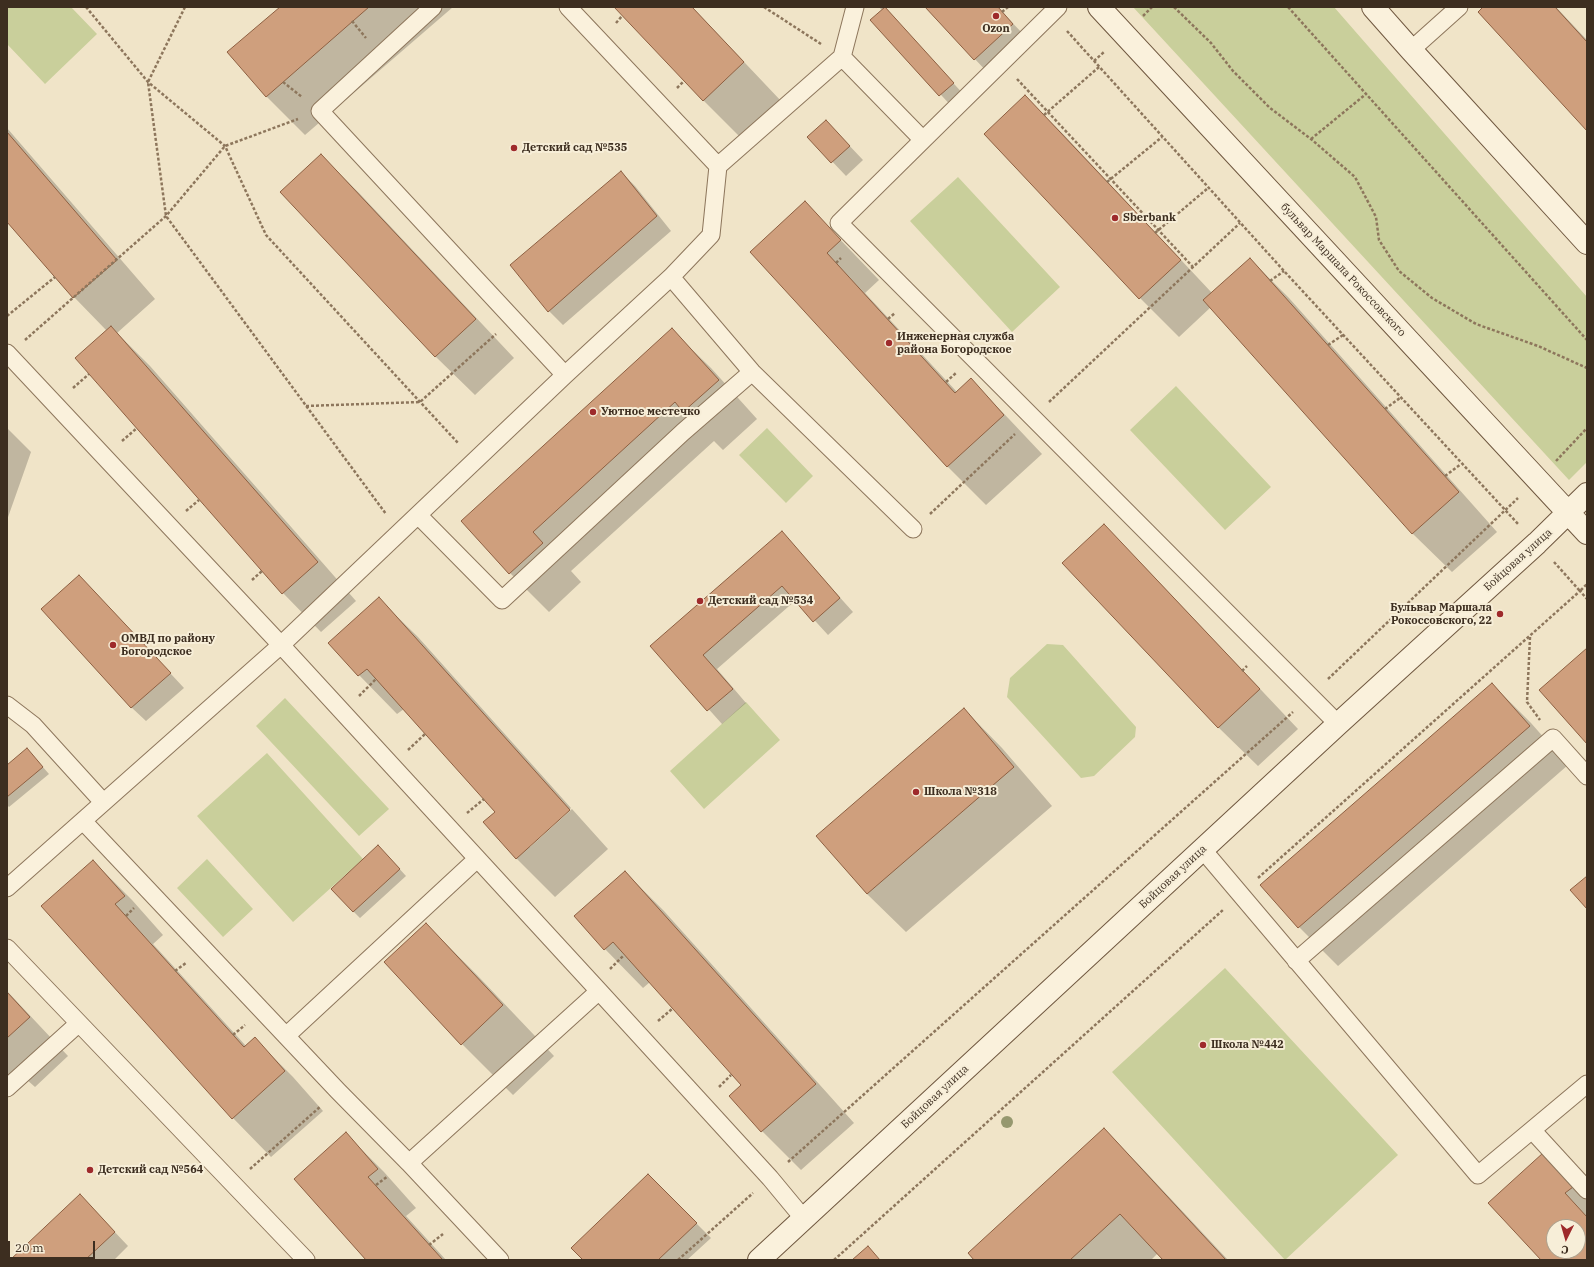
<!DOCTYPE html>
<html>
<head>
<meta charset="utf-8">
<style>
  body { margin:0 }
  #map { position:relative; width:1594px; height:1267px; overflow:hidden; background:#f0e4c8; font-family:"IBM Plex Serif",serif }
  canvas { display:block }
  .frame { position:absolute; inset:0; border:8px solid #3d2e20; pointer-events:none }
  .north { position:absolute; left:1546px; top:1219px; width:40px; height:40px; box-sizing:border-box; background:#f7eed8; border:1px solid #ada18e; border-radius:50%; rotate:185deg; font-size:11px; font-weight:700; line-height:16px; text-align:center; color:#3d2e20 }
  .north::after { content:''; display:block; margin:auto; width:14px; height:18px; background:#9e2a2b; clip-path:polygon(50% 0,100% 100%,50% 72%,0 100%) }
  .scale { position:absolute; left:8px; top:1241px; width:87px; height:18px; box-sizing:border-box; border:2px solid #3d2e20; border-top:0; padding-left:5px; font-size:12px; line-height:14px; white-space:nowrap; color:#3d2e20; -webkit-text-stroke:3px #f7eed8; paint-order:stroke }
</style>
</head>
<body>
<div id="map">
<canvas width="1594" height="1267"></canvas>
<div class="frame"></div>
<div class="north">С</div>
<div class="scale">20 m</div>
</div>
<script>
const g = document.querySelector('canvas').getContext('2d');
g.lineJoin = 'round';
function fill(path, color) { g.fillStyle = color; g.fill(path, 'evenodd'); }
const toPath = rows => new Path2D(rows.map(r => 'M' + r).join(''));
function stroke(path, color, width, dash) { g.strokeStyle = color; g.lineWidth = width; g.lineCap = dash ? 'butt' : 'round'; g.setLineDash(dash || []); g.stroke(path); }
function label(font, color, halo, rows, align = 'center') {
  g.font = font + ' "IBM Plex Serif",serif'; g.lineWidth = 4; g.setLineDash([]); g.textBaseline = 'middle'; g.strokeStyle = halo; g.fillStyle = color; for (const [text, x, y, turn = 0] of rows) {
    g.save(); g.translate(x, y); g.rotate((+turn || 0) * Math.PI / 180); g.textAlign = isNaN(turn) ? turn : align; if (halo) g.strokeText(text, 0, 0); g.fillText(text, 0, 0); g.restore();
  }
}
const green = toPath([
  [7,7,71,7,97,34,45,84,7,44],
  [1133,7,1334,7,1587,297,1587,462,1569,480],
  [958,177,1060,287,1012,332,910,221],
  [1176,386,1271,487,1225,530,1130,430],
  [767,428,813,476,786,503,739,455],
  [1047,644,1063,645,1136,727,1135,737,1094,776,1081,778,1007,697,1010,678],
  [285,698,389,809,359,836,256,726],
  [746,702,780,740,704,809,670,771],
  [267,753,363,859,293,922,197,816],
  [207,859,253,909,223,937,177,888],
  [1225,968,1398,1155,1285,1260,1112,1072]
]);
const shadow = toPath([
  [281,7,453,7,305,135,266,96],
  [615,7,692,7,782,102,742,139,703,100],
  [879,7,885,7,884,8,967,98,954,109,872,20,882,10],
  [926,7,997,7,1027,38,989,74],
  [1484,7,1556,7,1587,40,1587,129],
  [1025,96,1064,135,1212,293,1250,259,1289,298,1497,532,1452,572,1413,534,1211,307,1179,337,1140,298,985,134],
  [826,121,863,160,846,176,809,137],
  [7,128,155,299,117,333,150,366,356,601,321,632,283,593,107,331,74,297,7,220],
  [321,155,360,194,514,358,475,395,436,357,281,192],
  [621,172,635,186,671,231,563,325,549,311],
  [805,203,879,280,865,293,957,392,971,380,1009,419,1042,454,986,505,947,466,751,252],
  [672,330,711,368,757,419,723,450,714,441,571,571,581,582,549,612,510,573,462,521],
  [7,428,31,452,7,520],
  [1104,526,1142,564,1298,729,1258,766,1219,728,1064,563],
  [782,533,853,612,828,635,796,600,717,669,746,703,722,724,652,646],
  [93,590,184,688,146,721,131,707],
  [379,599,418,637,571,808,528,846,530,847,572,809,608,849,555,897,516,858,496,812,404,709,397,714,359,675,330,643],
  [1492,684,1531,723,1568,765,1338,966,1299,927,1262,885],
  [964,709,1002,748,1052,806,906,932,867,894,817,836],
  [27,749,49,774,9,807,7,805,7,766],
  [385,853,406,876,360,918,353,911],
  [93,861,132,900,163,935,153,944,246,1046,255,1039,293,1077,323,1111,271,1157,233,1118,42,906],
  [625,872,664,911,854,1123,801,1170,762,1131,730,1096,742,1085,650,982,643,988,605,949],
  [426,924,477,975,554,1056,513,1095,462,1044],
  [7,991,68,1056,35,1087,26,1079,7,1096],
  [1104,1129,1142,1168,1228,1260,1165,1260,1158,1253,1151,1260,976,1260],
  [346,1134,384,1172,416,1208,406,1216,446,1260,368,1260],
  [1543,1155,1587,1200,1587,1260,1542,1260],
  [1554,1227,1578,1227,1578,1251,1554,1251],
  [648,1175,711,1238,687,1260,584,1260],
  [94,1210,128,1246,114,1260,11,1260]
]);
const building = toPath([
  [280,7,369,7,266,97,227,52,280,7],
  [614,7,692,7,744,62,703,101,614,7],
  [885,7,954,83,939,96,870,20,885,7],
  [925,7,998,7,1013,24,974,60,925,7],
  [1483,7,1555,7,1587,42,1587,131,1478,12,1483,7],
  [1025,95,1181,260,1139,299,984,134,1025,95],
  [826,120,850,146,831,163,807,137,826,120],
  [7,132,117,260,73,298,7,222,7,132],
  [321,154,476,319,435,357,280,192,321,154],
  [621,171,657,216,548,312,510,265,621,171],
  [805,201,841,240,827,253,955,393,971,378,1004,415,947,467,750,252,805,201],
  [1250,258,1459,492,1412,534,1203,300,1250,258],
  [111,326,318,562,282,594,75,358,111,326],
  [672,328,719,380,683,412,675,402,533,532,543,543,509,574,461,521,672,328],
  [1104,524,1260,689,1218,728,1062,563,1104,524],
  [782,531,840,598,813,622,782,586,703,655,733,689,707,711,650,646,782,531],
  [79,575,171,673,131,708,41,609,79,575],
  [379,597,570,810,516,859,483,822,495,812,367,669,358,676,328,643,379,597],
  [1587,648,1587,744,1539,690,1587,648],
  [1492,683,1530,726,1298,928,1260,885,1492,683],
  [964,708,1014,767,867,894,816,836,964,708],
  [27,748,43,767,7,797,7,765,27,748],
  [378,845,400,869,353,912,331,889,378,845],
  [93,860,125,896,115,904,244,1047,255,1037,285,1071,232,1119,41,906,93,860],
  [625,871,816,1084,761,1132,729,1096,741,1085,613,942,604,950,574,916,625,871],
  [1587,876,1587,909,1570,890,1587,876],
  [426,923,503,1005,461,1045,384,962,426,923],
  [7,992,30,1017,7,1038,7,992],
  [1104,1128,1226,1260,1163,1260,1120,1214,1070,1260,974,1260,968,1253,1104,1128],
  [346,1132,378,1169,368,1177,443,1260,366,1260,294,1179,346,1132],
  [1543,1153,1573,1187,1565,1193,1587,1217,1587,1260,1541,1260,1488,1203,1543,1153],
  [1554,1227,1578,1227,1578,1251,1554,1251,1554,1227],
  [648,1174,697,1223,658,1260,583,1260,571,1248,648,1174],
  [80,1194,115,1232,85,1260,10,1260,80,1194],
  [868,1246,880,1260,852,1260,868,1246]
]);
const path = toPath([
  [86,7,148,82,225,146,266,235,458,443],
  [185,7,148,82,166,216,386,514],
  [764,7,821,44],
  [1174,7,1211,43,1233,71,1270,108,1311,139,1355,177,1376,217,1379,240,1399,271,1432,298,1476,324,1538,346,1587,368],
  [1288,7,1587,340],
  [1002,12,1008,7],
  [1143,16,1152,7],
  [352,21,366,38],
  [616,23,622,16],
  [1067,31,1284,271,1519,525],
  [1094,61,1104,52],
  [1017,79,1193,267],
  [283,82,302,97],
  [677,88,684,81],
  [1044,115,1099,67],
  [1311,139,1366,94],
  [1107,182,1162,137],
  [1155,233,1208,188],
  [836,263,841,258],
  [1270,281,1284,271],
  [7,316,55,277],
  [888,319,895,313],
  [25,340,166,216,225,146,298,119],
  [1328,345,1343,335],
  [946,382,956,373],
  [73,388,89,374],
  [1049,402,1240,223],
  [306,406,420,402,496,334],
  [1385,409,1400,398],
  [122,441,137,428],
  [1556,461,1587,428],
  [1445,476,1461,464],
  [186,511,199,500],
  [930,514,1015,434],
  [1554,562,1580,591,1587,584],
  [252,580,262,571],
  [1530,637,1527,702,1540,720],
  [1242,671,1247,666],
  [1328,679,1518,498],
  [359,696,376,679],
  [408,750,425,734],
  [467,813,484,799],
  [1258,878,1580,591,1587,599],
  [126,916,134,908],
  [610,969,624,955],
  [175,971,186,963],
  [658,1021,672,1009],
  [233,1035,245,1025],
  [719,1087,731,1075],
  [788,1162,1293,712],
  [250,1169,321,1106],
  [376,1185,388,1176],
  [429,1245,443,1234],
  [678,1260,753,1193],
  [834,1260,1223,910]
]);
const lane = toPath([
  [433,7,320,111,565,375],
  [568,7,718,166],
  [1411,50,1459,7],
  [842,57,923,140,839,223,1338,724],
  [923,140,1058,7],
  [671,277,752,372,913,529],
  [7,353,281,645,599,991,770,1178,804,1219],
  [418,515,502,600,683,432,752,372],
  [7,705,33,725,103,802],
  [83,821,338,1091,409,1163,500,1260],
  [1203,850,1478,1175,1532,1130],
  [7,888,281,645,565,375,671,277,711,235,718,166,842,57,855,7],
  [7,948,306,1260],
  [1296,961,1553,738,1587,776],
  [286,1036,477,859],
  [1587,1084,1532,1130,1587,1190],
  [7,1088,79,1023],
  [409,1163,599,991]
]);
const secondary = toPath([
  [1099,7,1587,533],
  [1373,7,1411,50,1587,243],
  [759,1260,1338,724,1537,543,1587,494]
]);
const trees = [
  [1007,1122]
];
const markers = [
  [996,16,4,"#9e2a2b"],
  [514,148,4,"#9e2a2b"],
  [1115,218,4,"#9e2a2b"],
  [889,343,4,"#9e2a2b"],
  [593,412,4,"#9e2a2b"],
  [700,601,4,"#9e2a2b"],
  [1500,614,4,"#9e2a2b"],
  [113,645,4,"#9e2a2b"],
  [916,792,4,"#9e2a2b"],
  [1203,1045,4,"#9e2a2b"],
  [90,1170,4,"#9e2a2b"]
];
const poiNames = [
  ["Ozon",996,29,"center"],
  ["Детский сад №535",522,148],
  ["Sberbank",1123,218],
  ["Инженерная служба",897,337],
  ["района Богородское",897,350],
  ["Уютное местечко",601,412],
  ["Детский сад №534",708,601],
  ["Бульвар Маршала",1492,608,"right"],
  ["Рокоссовского, 22",1492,621,"right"],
  ["ОМВД по району",121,639],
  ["Богородское",121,652],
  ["Школа №318",924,792],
  ["Школа №442",1211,1045],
  ["Детский сад №564",98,1170]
];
const streetNames = [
  ["бульвар Маршала Рокоссовского",1343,270,47],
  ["Бойцовая улица",1518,560,-42],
  ["Бойцовая улица",1173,877,-43],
  ["Бойцовая улица",935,1097,-43]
];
fill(green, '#c9cf9b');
fill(shadow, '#0003');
fill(building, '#cf9f7d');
stroke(building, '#8d5f41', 1);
stroke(lane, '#8d765c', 19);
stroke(secondary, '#6f573f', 24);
stroke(path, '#8d765c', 2.5, [3, 2]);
stroke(lane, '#faf1dc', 17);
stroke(secondary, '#faf1dc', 22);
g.fillStyle = '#96986f';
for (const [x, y] of trees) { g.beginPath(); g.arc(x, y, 6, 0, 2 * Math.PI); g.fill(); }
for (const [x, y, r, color] of markers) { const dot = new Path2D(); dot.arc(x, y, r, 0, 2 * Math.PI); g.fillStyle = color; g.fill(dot); stroke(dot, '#f7eed8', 1.5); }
label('bold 11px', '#3d2e20', '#f7eed8', poiNames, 'left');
label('11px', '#3d2e20', '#f7eed8', streetNames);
</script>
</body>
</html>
